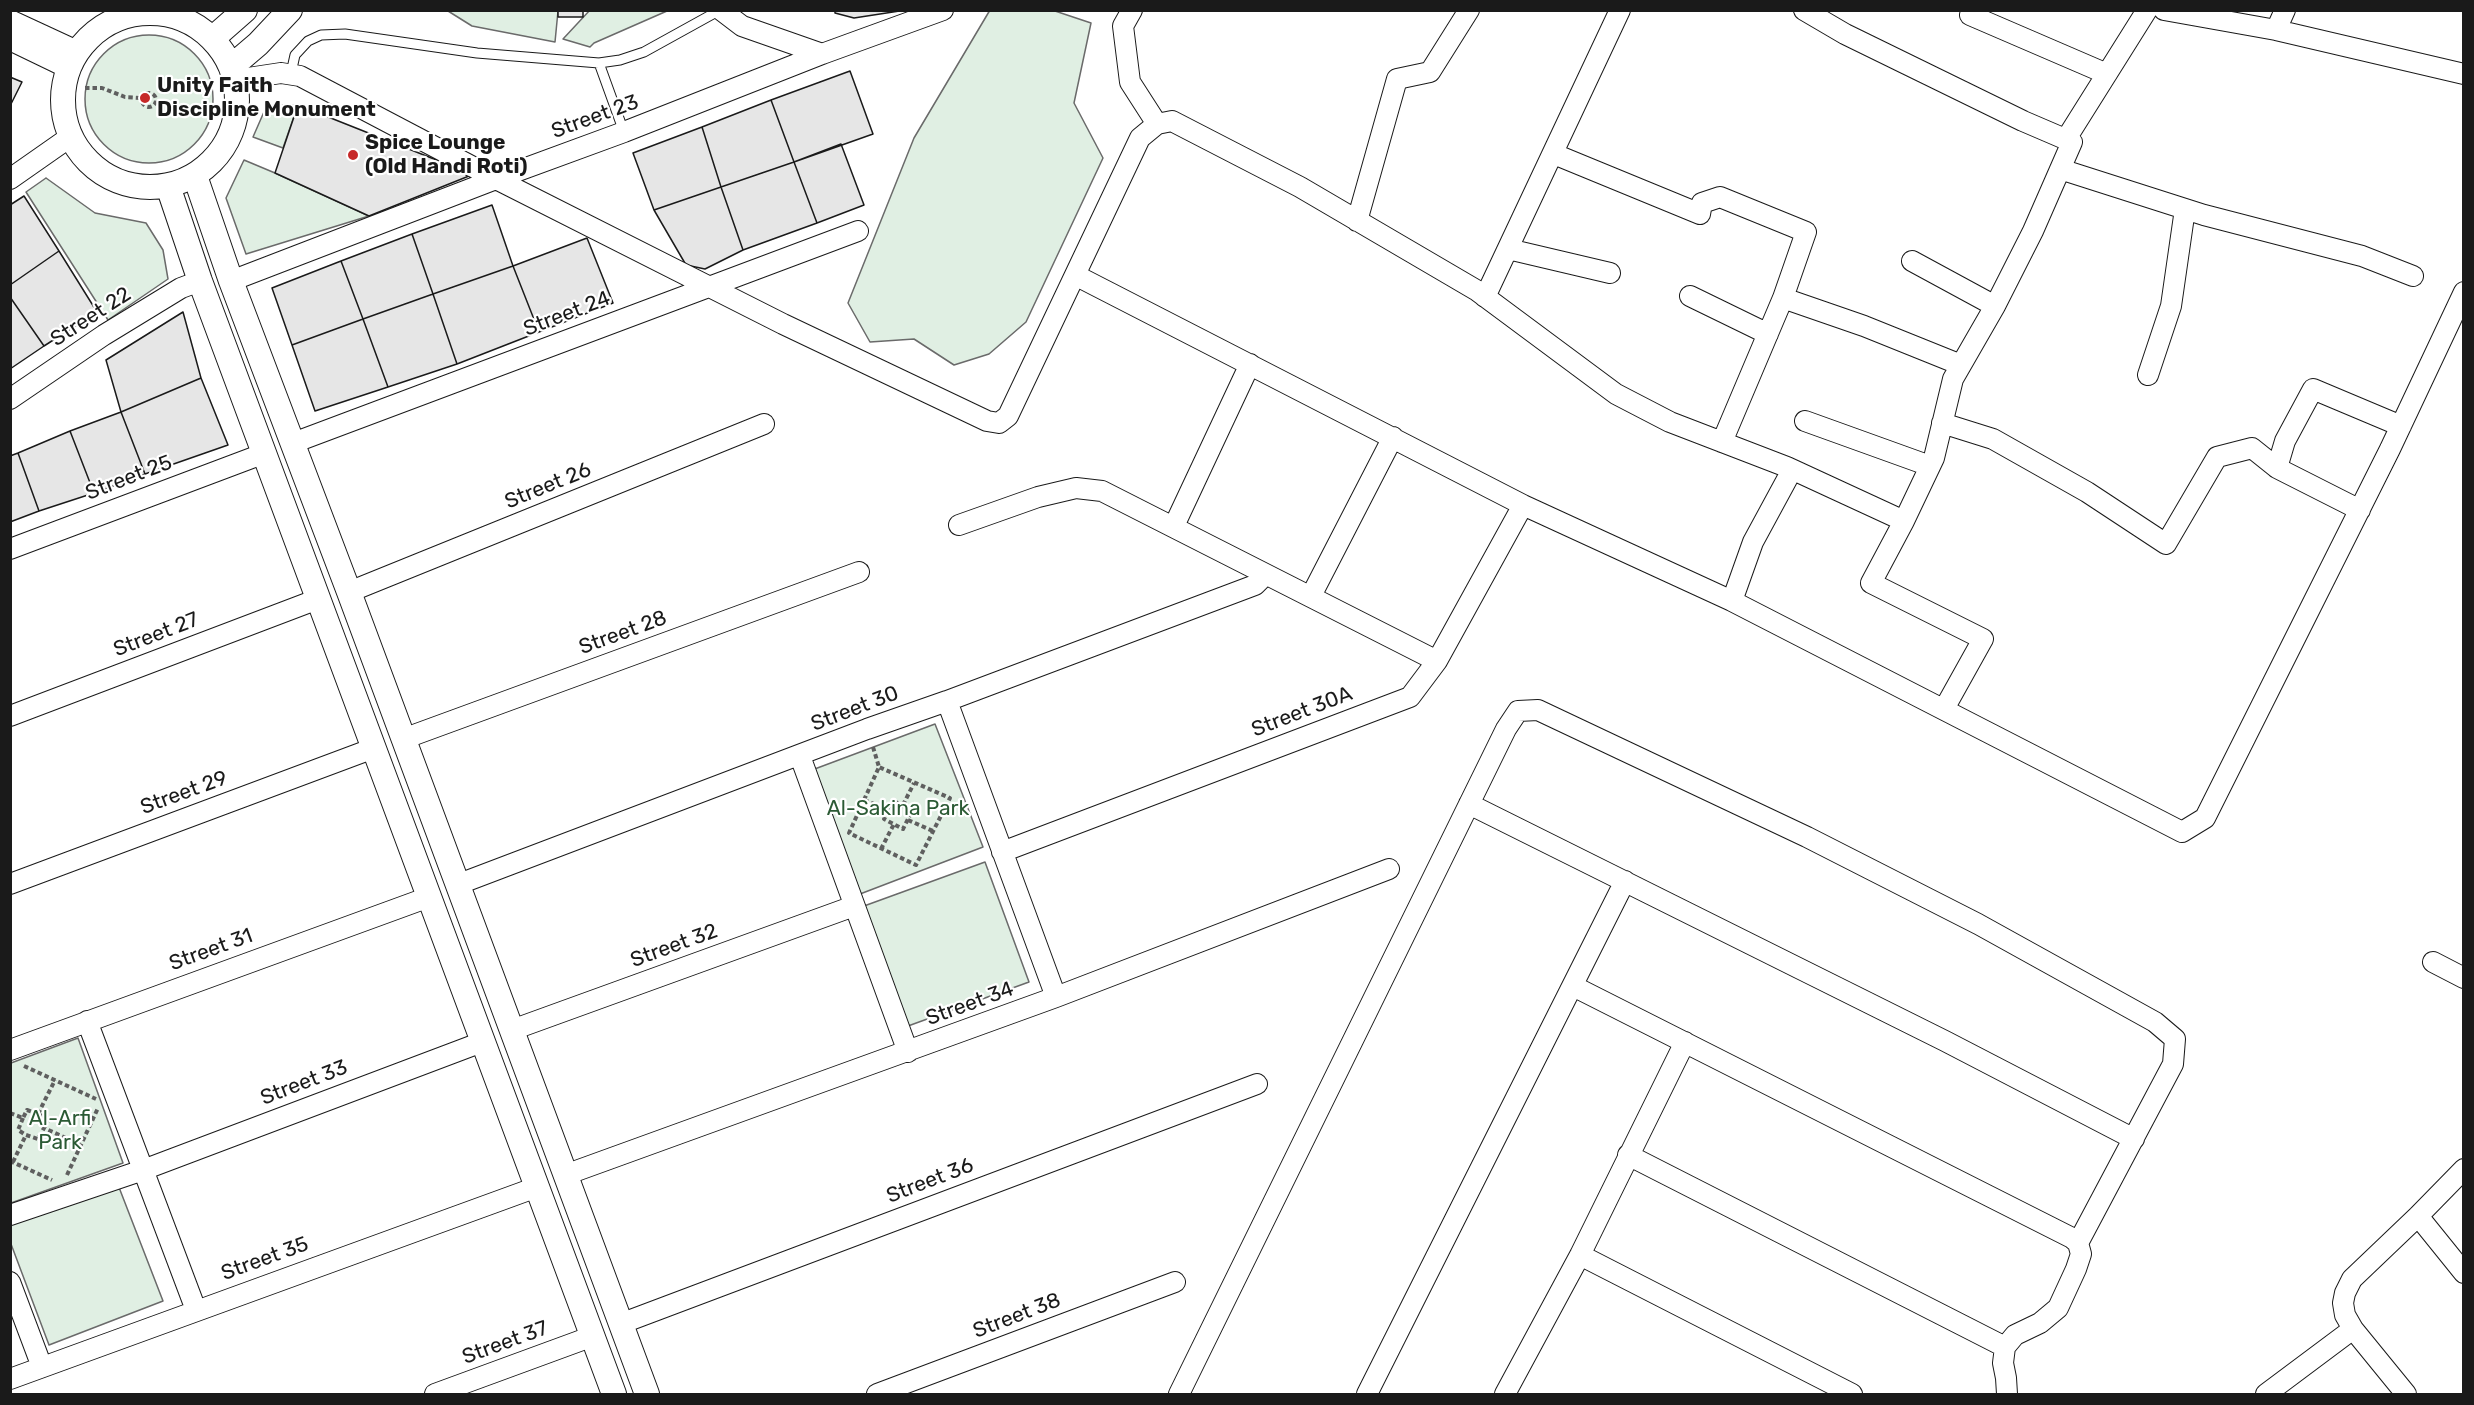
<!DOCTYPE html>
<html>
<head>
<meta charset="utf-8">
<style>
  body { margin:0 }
  #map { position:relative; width:2474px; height:1405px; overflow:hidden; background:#fff; font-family:Rubik,sans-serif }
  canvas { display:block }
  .frame { position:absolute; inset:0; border:12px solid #1a1a1a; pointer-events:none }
</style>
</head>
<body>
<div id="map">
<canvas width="2474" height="1405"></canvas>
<div class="frame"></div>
</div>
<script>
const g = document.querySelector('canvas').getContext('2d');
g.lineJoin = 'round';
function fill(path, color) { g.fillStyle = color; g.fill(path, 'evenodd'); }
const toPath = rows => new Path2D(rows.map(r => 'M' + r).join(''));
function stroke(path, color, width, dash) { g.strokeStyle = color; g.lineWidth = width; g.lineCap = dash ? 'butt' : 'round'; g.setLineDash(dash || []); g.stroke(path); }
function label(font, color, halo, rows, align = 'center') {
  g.font = font + ' Rubik,sans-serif'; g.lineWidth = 4.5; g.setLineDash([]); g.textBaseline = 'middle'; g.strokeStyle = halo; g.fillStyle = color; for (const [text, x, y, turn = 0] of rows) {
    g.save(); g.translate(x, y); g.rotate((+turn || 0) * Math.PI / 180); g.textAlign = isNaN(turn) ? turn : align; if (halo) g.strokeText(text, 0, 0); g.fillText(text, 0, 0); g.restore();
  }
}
const green = toPath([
  [590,10,667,10,667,11,594,43,590,47,563,39,590,10],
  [990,10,1055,11,1091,23,1074,103,1103,158,1026,322,989,354,954,365,914,339,870,342,848,303,914,138,990,10],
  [448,11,558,11,555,42,472,26,448,11],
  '85 99a64 64 0 1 1 128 0a64 64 0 1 1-128 0Z',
  [267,105,298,105,283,148,253,137,267,105],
  [244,160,275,173,369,216,246,254,226,198,244,160],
  [46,178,95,213,146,223,163,250,168,279,108,320,26,192,46,178],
  [935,724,983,847,860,894,812,770,935,724],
  [985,862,1029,982,908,1026,864,906,985,862],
  [78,1038,123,1163,11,1203,11,1063,78,1038],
  [115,1177,163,1301,49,1345,11,1244,11,1217,115,1177]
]);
const building = toPath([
  [558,10,583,10,583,17,558,17,558,10],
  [835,10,906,10,854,18,835,13,835,10],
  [850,71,873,134,794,162,771,100,850,71],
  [10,77,22,82,10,106,10,77],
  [771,100,794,162,721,187,702,127,771,100],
  [298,105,444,163,469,176,369,216,275,173,298,105],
  [702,127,721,187,654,210,633,153,702,127],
  [841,144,864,205,817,223,794,162,841,144],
  [794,162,817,223,743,250,721,187,794,162],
  [721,187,743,250,705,269,686,265,654,210,721,187],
  [24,196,59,251,10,285,10,205,24,196],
  [492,205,513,266,433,294,412,234,492,205],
  [412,234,433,294,363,319,341,261,412,234],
  [587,238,613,303,539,332,513,266,587,238],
  [59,251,97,312,44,346,10,297,10,285,59,251],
  [341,261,363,319,292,345,272,288,341,261],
  [513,266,539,332,457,364,433,294,513,266],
  [433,294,457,364,388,387,363,319,433,294],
  [10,297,44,346,10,369,10,297],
  [183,312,201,378,121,412,106,360,183,312],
  [363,319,388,387,315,411,292,345,363,319],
  [201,378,228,445,145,474,121,412,201,378],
  [121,412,145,474,94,493,70,431,121,412],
  [70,431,94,493,39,511,18,453,70,431],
  [18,453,39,511,10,522,10,456,18,453]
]);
const path = toPath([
  [85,88,102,88,125,97,142,98],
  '142 100a7 7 0 1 1 14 0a7 7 0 1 1-14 0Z',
  [873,747,879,767,849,833,916,865,950,798,879,767],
  [864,800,889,810],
  [894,801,912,811,903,829,884,819,894,801],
  [903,805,914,783],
  [908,820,933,831],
  [881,849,894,824],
  [24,1066,96,1099],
  [10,1113,23,1118,27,1110,38,1114],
  [23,1118,18,1130,26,1135],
  [44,1128,49,1119,38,1114,55,1080],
  [10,1161,52,1180],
  [13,1162,26,1135,38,1139,44,1128,81,1145],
  [67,1175,98,1108]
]);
const service = toPath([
  [599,63,624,132],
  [291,73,295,55,308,41,321,35,345,34,477,53,599,63,620,60,644,52,720,10]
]);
const minor = toPath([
  [142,10,142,13],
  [721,10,742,26,822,54],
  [1132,10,1123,26,1130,82,1157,124],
  [2164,10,2276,30,2464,74],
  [1970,15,2107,74],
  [10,20,77,51],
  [2276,30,2285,10],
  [10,40,68,68],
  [235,80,281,73,300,76,496,179,783,324,987,421,999,423,1008,416,1140,138,1157,124,1172,121,1300,187,1476,290,1616,394,1670,422,1787,467,1904,521,1934,458,1953,379,1995,306,2033,231,2072,142,2023,121,1845,34,1804,10],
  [2066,139,2147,10],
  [1554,154,1700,214,1702,203,1720,197,1806,232,1783,298],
  [2060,169,2204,215,2362,256,2413,276],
  [10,179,70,137],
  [1357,221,1397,79,1430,72,1469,10],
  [1508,249,1610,273],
  [1912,261,1995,306],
  [1075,275,1523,505,1732,601,1753,542,1792,470],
  [231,281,496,179,624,132,822,54,943,10],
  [1690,296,1768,334],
  [1485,297,1620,10],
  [2148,375,2171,306,2185,209],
  [10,399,104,335,181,288,200,281],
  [1805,421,1930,466],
  [1942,423,1993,439,2087,492,2166,544,2217,457,2252,448,2277,468,2285,441,2313,389,2401,426],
  [1722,442,1783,298,1864,326,1961,365],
  [293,443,858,231],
  [2277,468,2360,510],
  [1904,521,1871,583,1983,639,1944,709],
  [959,525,1038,497,1076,488,1102,491,1437,661],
  [1174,526,1250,364],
  [10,549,265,453],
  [349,592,764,424],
  [1311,596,1393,437],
  [1732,601,2182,832,2205,818,2390,449,2464,292],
  [947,701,1056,997],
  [10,716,318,599],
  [403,739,859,572],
  [800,756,908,1052],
  [1469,804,1945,1041,2134,1139],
  [1002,852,1410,697,1437,661,1523,505],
  [10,884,374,748],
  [459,884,867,729,947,701,1255,585,1265,575],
  [2433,962,2464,978],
  [1573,986,2072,1238,2078,1243],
  [87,1021,196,1310],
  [512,1030,854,906],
  [10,1050,429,897],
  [1628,1155,2005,1347],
  [565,1175,1056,997,1389,869],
  [10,1215,143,1170,482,1042],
  [2418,1216,2464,1273],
  [1580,1255,1852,1394],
  [10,1282,42,1367],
  [620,1324,1257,1084],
  [10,1379,537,1187],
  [435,1394,593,1336],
  [877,1394,1175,1282],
  [1179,1394,1506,729,1518,711,1538,710,1807,837,1978,924,2155,1022,2175,1039,2173,1064,2078,1243,2081,1254,2076,1269,2058,1308,2040,1323,2015,1335,2005,1347,2003,1363,2006,1378,2007,1394],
  [1367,1394,1625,881],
  [1505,1394,1580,1255,1685,1042],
  [2266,1394,2353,1329],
  [2406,1394,2353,1329,2345,1315,2343,1303,2345,1293,2352,1279,2418,1216,2464,1169]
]);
const tertiary = toPath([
  '63 100a87 87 0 1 1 174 0a87 87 0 1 1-174 0Z',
  [212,39,245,10],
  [231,67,258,44,290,10],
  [195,176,231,281,349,592,647,1394],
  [168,186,200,281,614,1394]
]);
const markers = [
  [145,98,6,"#c62828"],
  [353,155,6,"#c62828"]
];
const poiNames = [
  ["Unity Faith",157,86],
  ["Discipline Monument",157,110],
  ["Spice Lounge",365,143],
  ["(Old Handi Roti)",365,167]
];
const streetNames = [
  ["Street 23",595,117,-20],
  ["Street 24",567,314,-21],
  ["Street 22",91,317,-33],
  ["Street 25",129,478,-21],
  ["Street 26",548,486,-22],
  ["Street 28",623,633,-20],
  ["Street 27",156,635,-21],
  ["Street 30",855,709,-21],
  ["Street 30A",1302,712,-21],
  ["Street 29",184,793,-20],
  ["Street 32",674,946,-20],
  ["Street 31",211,950,-20],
  ["Street 34",970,1004,-20],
  ["Street 33",304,1083,-21],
  ["Street 36",930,1181,-21],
  ["Street 35",265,1259,-20],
  ["Street 38",1017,1316,-21],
  ["Street 37",505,1343,-20]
];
const parkNames = [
  ["Al-Sakina Park",898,809],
  ["Al-Arfi",60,1119],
  ["Park",60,1143]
];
fill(green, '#e0efe3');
stroke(green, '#6a6a6a', 1.5);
fill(building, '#e6e6e6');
stroke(building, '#1a1a1a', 1.5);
stroke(service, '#1a1a1a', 11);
stroke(minor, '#1a1a1a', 22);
stroke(tertiary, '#1a1a1a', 26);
stroke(path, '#5f5f5f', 4, [4.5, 3]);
stroke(service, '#fff', 9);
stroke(minor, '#fff', 20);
stroke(tertiary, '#fff', 24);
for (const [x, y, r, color] of markers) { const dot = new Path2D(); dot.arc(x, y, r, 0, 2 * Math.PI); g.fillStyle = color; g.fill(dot); stroke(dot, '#fff', 2); }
label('bold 21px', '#1a1a1a', '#fff', poiNames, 'left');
label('21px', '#1a1a1a', '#fff', streetNames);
label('21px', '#2b5a34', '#fff', parkNames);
</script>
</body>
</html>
